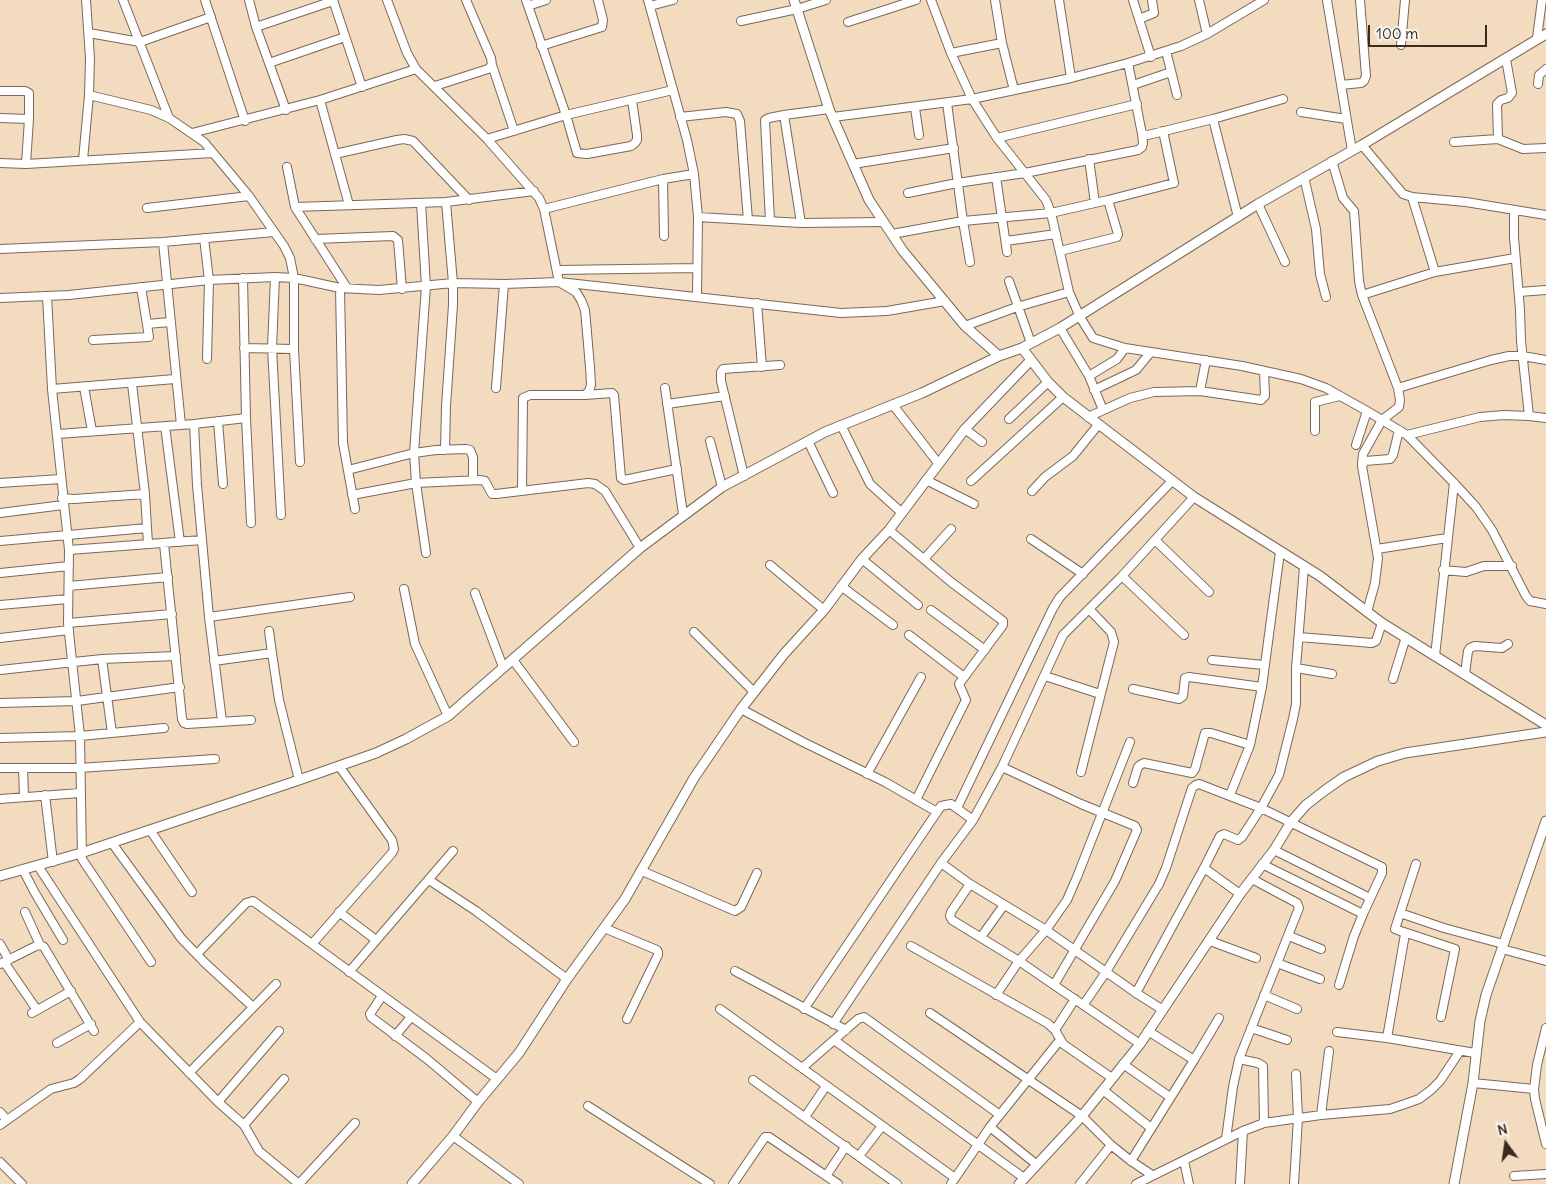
<!DOCTYPE html>
<html>
<head>
<meta charset="utf-8">
<style>
  body { margin:0 }
  #map { position:relative; width:1546px; height:1184px; overflow:hidden; background:#f3dbc0; font-family:Delius,sans-serif }
  canvas { display:block }
  .north { position:absolute; left:1481px; top:1119px; width:50px; height:50px; -webkit-text-stroke:4px #f6f6f2; paint-order:stroke; rotate:346deg; font-size:14px; font-weight:700; line-height:20px; text-align:center; color:#3b2a1e }
  .north::after { content:''; display:block; margin:auto; width:18px; height:22px; background:#3b2a1e; clip-path:polygon(50% 0,100% 100%,50% 72%,0 100%) }
  .scale { position:absolute; left:1368px; top:25px; width:119px; height:22px; box-sizing:border-box; border:2px solid #3b2a1e; border-top:0; padding-left:6px; font-size:15px; line-height:18px; white-space:nowrap; color:#3b2a1e; -webkit-text-stroke:4px #f6f6f2; paint-order:stroke }
</style>
</head>
<body>
<div id="map">
<canvas width="1546" height="1184"></canvas>
<div class="north">N</div>
<div class="scale">100 m</div>
</div>
<script>
const g = document.querySelector('canvas').getContext('2d');
g.lineJoin = 'round';
const toPath = rows => new Path2D(rows.map(r => 'M' + r).join(''));
function stroke(path, color, width, dash) { g.strokeStyle = color; g.lineWidth = width; g.lineCap = dash ? 'butt' : 'round'; g.setLineDash(dash || []); g.stroke(path); }
const minor = toPath([
  [123,0,169,118],
  [205,0,245,121],
  [249,0,256,27,286,110],
  [333,0,362,87],
  [387,0,407,53,416,69,487,139,539,198,544,209,559,282,576,292,581,300,585,310,590,367,591,385,589,391,585,395,530,395,523,398,522,491],
  [526,0,566,115,577,153,587,154,631,146,635,143,637,140,637,135,632,100],
  [648,0,687,140,694,174,698,217,697,297],
  [931,0,951,53,972,99,997,138,1046,200,1051,213,1069,292,1080,317,1093,338,1125,348,1242,366,1301,379,1326,388,1367,411,1407,435,1454,483,1476,507,1492,530,1526,596,1530,601,1546,604],
  [995,0,1002,43,1014,90],
  [1059,0,1071,78],
  [1133,0,1151,57],
  [1199,0,1207,34],
  [1327,0,1352,151],
  [528,6,546,0],
  [650,6,673,0],
  [1139,19,1154,13,1152,0],
  [741,21,797,9,826,0],
  [848,22,916,0],
  [256,27,333,1],
  [89,33,140,42,211,17],
  [1537,38,1542,0],
  [1401,45,1405,0],
  [541,46,602,27,603,20,598,0],
  [1166,51,1177,95],
  [951,53,1002,43],
  [269,63,345,37],
  [492,65,514,131],
  [1538,84,1539,75,1546,69],
  [1133,85,1171,72],
  [1341,85,1361,83,1364,81,1366,76,1360,0],
  [435,86,488,69,492,65,491,58,466,0],
  [0,91,25,91,29,93,29,119,26,164],
  [89,95,151,110,169,118,204,142,249,196,284,246,290,258,294,278,294,349,300,462],
  [320,100,349,205],
  [947,103,963,221,970,262],
  [915,108,919,135],
  [1301,112,1346,119],
  [784,115,801,223],
  [680,117,726,112,737,114,740,121,748,220],
  [833,117,972,99,1071,78,1128,63,1181,46,1207,34,1264,0],
  [0,118,29,119],
  [1213,119,1238,217],
  [192,133,320,100,416,69],
  [1142,134,1148,135,1213,119,1283,99],
  [997,138,1137,104],
  [487,139,566,115,673,90],
  [1498,139,1497,104,1501,100,1508,98,1512,93,1506,59],
  [1454,142,1498,139,1523,149,1546,148],
  [1362,145,1403,194,1412,197,1466,202,1546,215],
  [335,154,397,140,404,139,413,141,469,200],
  [1089,159,1095,203],
  [83,160,89,95,90,58,86,0],
  [1332,161,1343,198,1354,211,1359,281,1362,295,1398,388,1400,400,1399,407,1382,420,1363,454,1362,464],
  [0,163,26,164,213,153],
  [853,164,954,148],
  [287,167,295,207,347,288],
  [996,177,1007,252],
  [1304,177,1316,229,1320,274,1326,297],
  [663,179,664,236],
  [908,193,957,183,1025,173,1138,150,1142,147,1143,143,1142,134,1128,63],
  [1412,197,1435,272],
  [421,203,426,286,414,453,416,483,426,553],
  [1258,204,1285,262],
  [295,207,446,202,534,191],
  [147,208,249,196],
  [544,209,663,179,694,174],
  [698,217,801,223,883,222],
  [770,221,765,120,769,118,784,115,829,109],
  [892,234,963,221,1051,213,1108,200,1174,183,1163,131],
  [204,238,209,280,207,359],
  [315,239,393,236,398,240,402,289],
  [1006,241,1056,234],
  [163,242,181,425],
  [0,249,163,242,274,232],
  [1060,251,1117,237,1118,234,1108,200],
  [557,270,697,268],
  [275,277,272,348,281,515],
  [243,278,246,418,251,523],
  [1009,281,1031,343],
  [340,288,343,443,355,509],
  [1519,292,1546,290],
  [1362,295,1435,272,1515,258],
  [47,296,52,389,69,550,68,623,80,736,82,859,151,962],
  [0,298,69,295,209,280,275,277,294,278,340,288,379,290,453,283,504,284,559,282,841,313,887,311,945,301],
  [757,303,762,367],
  [147,324,170,322],
  [965,326,1017,307,1069,292],
  [1060,328,1089,376,1103,410],
  [93,340,149,337,141,287],
  [244,348,294,349],
  [1089,376,1117,359,1125,348],
  [132,384,145,494,148,544],
  [84,387,92,431],
  [496,388,504,284],
  [665,388,683,514],
  [1398,388,1491,360,1509,356,1523,356,1546,360],
  [52,389,175,379],
  [1094,390,1136,370,1150,353],
  [1200,391,1206,360],
  [585,395,612,393,614,395,621,478,624,480,629,479,677,469],
  [667,404,725,396],
  [893,405,938,463],
  [1529,416,1546,418],
  [1088,417,1130,398,1154,392,1200,391,1261,400,1265,396,1264,371],
  [1009,419,1048,382],
  [218,421,223,484],
  [194,424,197,485,209,617,222,721],
  [841,425,870,484,902,513],
  [165,426,180,542],
  [965,429,982,442],
  [1315,431,1315,402,1340,396],
  [58,434,194,424,246,418],
  [1407,435,1480,417,1504,415,1529,416,1521,341,1520,310,1514,237,1514,210],
  [710,441,722,487],
  [808,441,833,493],
  [1356,445,1367,411],
  [445,450,446,406,453,305,453,283,446,202],
  [348,470,414,453,436,450,466,449,470,450,473,457,473,480],
  [744,476,721,381,721,372,723,369,780,365],
  [926,480,974,504],
  [971,481,1063,397],
  [0,483,61,479],
  [1032,491,1045,477,1073,456,1098,425],
  [352,495,416,483,480,480,485,481,492,494,496,494,588,483,595,484,605,491,640,548],
  [62,498,74,499,145,494],
  [0,513,63,505],
  [889,530,951,582,1003,621,1003,625,959,684,966,700,916,800],
  [1031,539,1083,574],
  [1155,540,1209,592],
  [0,541,147,528],
  [164,544,182,719,184,723,187,724,251,720],
  [1377,549,1447,538],
  [69,550,202,540],
  [862,559,918,605],
  [924,559,951,529],
  [770,565,824,610],
  [1443,570,1466,572,1484,566,1512,566],
  [0,573,69,566],
  [1122,576,1184,635],
  [69,586,168,577],
  [841,586,893,625],
  [404,589,415,644,448,716],
  [475,593,503,667],
  [0,605,68,599],
  [931,610,985,650],
  [1367,612,1375,583,1378,558,1362,466,1365,461,1390,459,1393,455,1399,430],
  [209,617,350,597],
  [68,623,172,614],
  [694,632,754,692],
  [909,635,964,677],
  [1299,637,1372,643,1376,641,1382,623],
  [0,638,69,630],
  [272,653,279,700,299,780],
  [1435,656,1454,483],
  [102,659,112,733],
  [513,660,574,742],
  [1212,660,1264,665],
  [214,661,272,653,269,631],
  [1296,668,1332,674],
  [0,670,102,659,176,656],
  [1465,674,1468,651,1470,648,1475,646,1502,648,1508,644],
  [1045,676,1100,694],
  [1393,679,1406,637],
  [1133,689,1179,699,1183,696,1185,678,1189,677,1262,687],
  [0,703,77,701,180,687],
  [741,709,803,742,885,782,937,812],
  [0,738,80,736,164,728],
  [1002,767,1081,804,1135,826,1137,830,1115,881,1054,985],
  [0,768,79,768,215,759],
  [23,768,24,797],
  [1081,772,1114,642,1111,632,1089,609],
  [867,774,921,677],
  [1133,783,1138,767,1140,765,1144,763,1192,773,1195,769,1205,733,1211,733,1250,745],
  [45,795,53,862],
  [1230,795,1250,745,1262,687,1280,552],
  [0,799,80,793],
  [957,808,1053,608,1060,597,1172,481],
  [150,830,192,892],
  [112,843,181,938,205,963,253,1007],
  [1274,850,1370,898],
  [941,863,970,884,1046,930,1136,993,1204,868,1220,836,1224,834,1238,840,1242,837,1261,808,1279,775,1293,719,1296,704,1296,668,1304,567],
  [1262,864,1363,914],
  [38,866,140,1022,218,1102,244,1125,259,1151,299,1184,355,1123],
  [1204,868,1240,894],
  [23,870,35,893,63,940],
  [642,871,735,911,741,907,757,873],
  [429,880,476,911,567,979],
  [970,884,951,912,950,916,952,920,1019,961,1140,1044],
  [25,912,40,945],
  [339,912,376,940],
  [1400,913,1444,928,1503,944],
  [604,928,657,950,658,952,658,955,627,1019],
  [1404,932,1455,949,1441,1017],
  [1289,936,1321,949],
  [981,937,1004,905],
  [1210,941,1256,958],
  [0,944,9,960],
  [312,944,392,853,394,849,392,840,339,766],
  [911,946,1047,1023,1055,1030,1063,1044,1112,1078],
  [1502,949,1546,961],
  [197,954,246,903,253,901,497,1079],
  [4,962,37,1010],
  [1277,963,1320,979],
  [0,964,36,946,40,945,44,947,94,1031],
  [735,971,846,1030],
  [349,972,453,851],
  [1136,993,1163,1010],
  [996,995,1019,961,1046,930,1067,900,1077,877,1130,742],
  [1264,995,1297,1009],
  [382,996,370,1014,371,1017,427,1059,478,1102],
  [1084,1004,1106,972,1159,884,1166,868,1192,788,1196,785,1199,784,1261,808,1382,867,1382,873,1363,914,1354,936,1339,985],
  [720,1009,955,1178],
  [804,1009,941,806,951,804,973,820],
  [32,1013,71,991],
  [930,1013,1082,1116,1111,1145,1131,1161,1152,1175],
  [833,1024,941,863,973,820,1002,767,1063,635,1122,576,1194,497],
  [1251,1028,1287,1040],
  [1546,1028,1537,1065,1534,1089,1535,1099,1546,1144],
  [1055,1030,1075,999],
  [1148,1031,1194,1060,1219,1018],
  [1337,1032,1387,1038,1475,1053],
  [395,1036,411,1017],
  [1387,1038,1405,934,1403,932,1395,929,1416,864],
  [834,1040,1024,1178],
  [57,1043,91,1024],
  [1239,1059,1258,1063,1263,1066,1264,1123],
  [1123,1064,1170,1097],
  [802,1068,858,1019,864,1017,1000,1115],
  [189,1073,276,984],
  [753,1080,897,1184],
  [1473,1083,1534,1089],
  [1103,1090,1151,1128],
  [218,1102,279,1031],
  [588,1106,710,1184],
  [0,1112,7,1120],
  [1321,1115,1329,1051],
  [805,1117,826,1086],
  [0,1125,51,1089,74,1083,80,1079,140,1022],
  [244,1125,284,1079],
  [990,1127,1036,1164],
  [453,1136,519,1184],
  [1226,1139,1233,1087,1239,1059,1299,908,1297,903,1252,879],
  [859,1156,882,1126],
  [1131,1161,1194,1060],
  [1184,1161,1189,1184],
  [0,1162,22,1184],
  [826,1176,846,1146],
  [1514,1176,1546,1174],
  [733,1184,765,1137,769,1137,838,1184],
  [951,1184,990,1127,1060,1040],
  [1080,1184,1111,1145],
  [1136,1184,1243,1131,1264,1123,1321,1115,1390,1109,1405,1104,1419,1099,1431,1090,1440,1081,1460,1051],
  [1240,1184,1243,1131],
  [1294,1184,1298,1118,1296,1074]
]);
const tertiary = toPath([
  [794,0,829,109,869,200,903,251,965,326,999,356],
  [1022,348,1048,382,1063,397,1194,497,1320,576,1382,623,1546,725],
  [0,876,81,853,299,780,376,753,406,739,448,716,640,548,722,487,825,432,922,393,999,356,1022,348,1060,328,1258,204,1362,145,1546,34],
  [412,1184,453,1136,478,1102,519,1053,567,979,625,899,694,778,741,709,784,654,824,610,862,559,889,530,965,429,1031,360],
  [1019,1184,1082,1116,1140,1044,1240,894,1274,850,1291,822,1306,805,1324,791,1344,777,1378,761,1405,753,1546,732],
  [1454,1184,1473,1083,1480,1021,1486,995,1546,821]
]);
stroke(minor, '#7b6857', 10);
stroke(tertiary, '#7b6857', 11);
stroke(minor, '#fff', 8);
stroke(tertiary, '#fff', 9);
</script>
</body>
</html>
